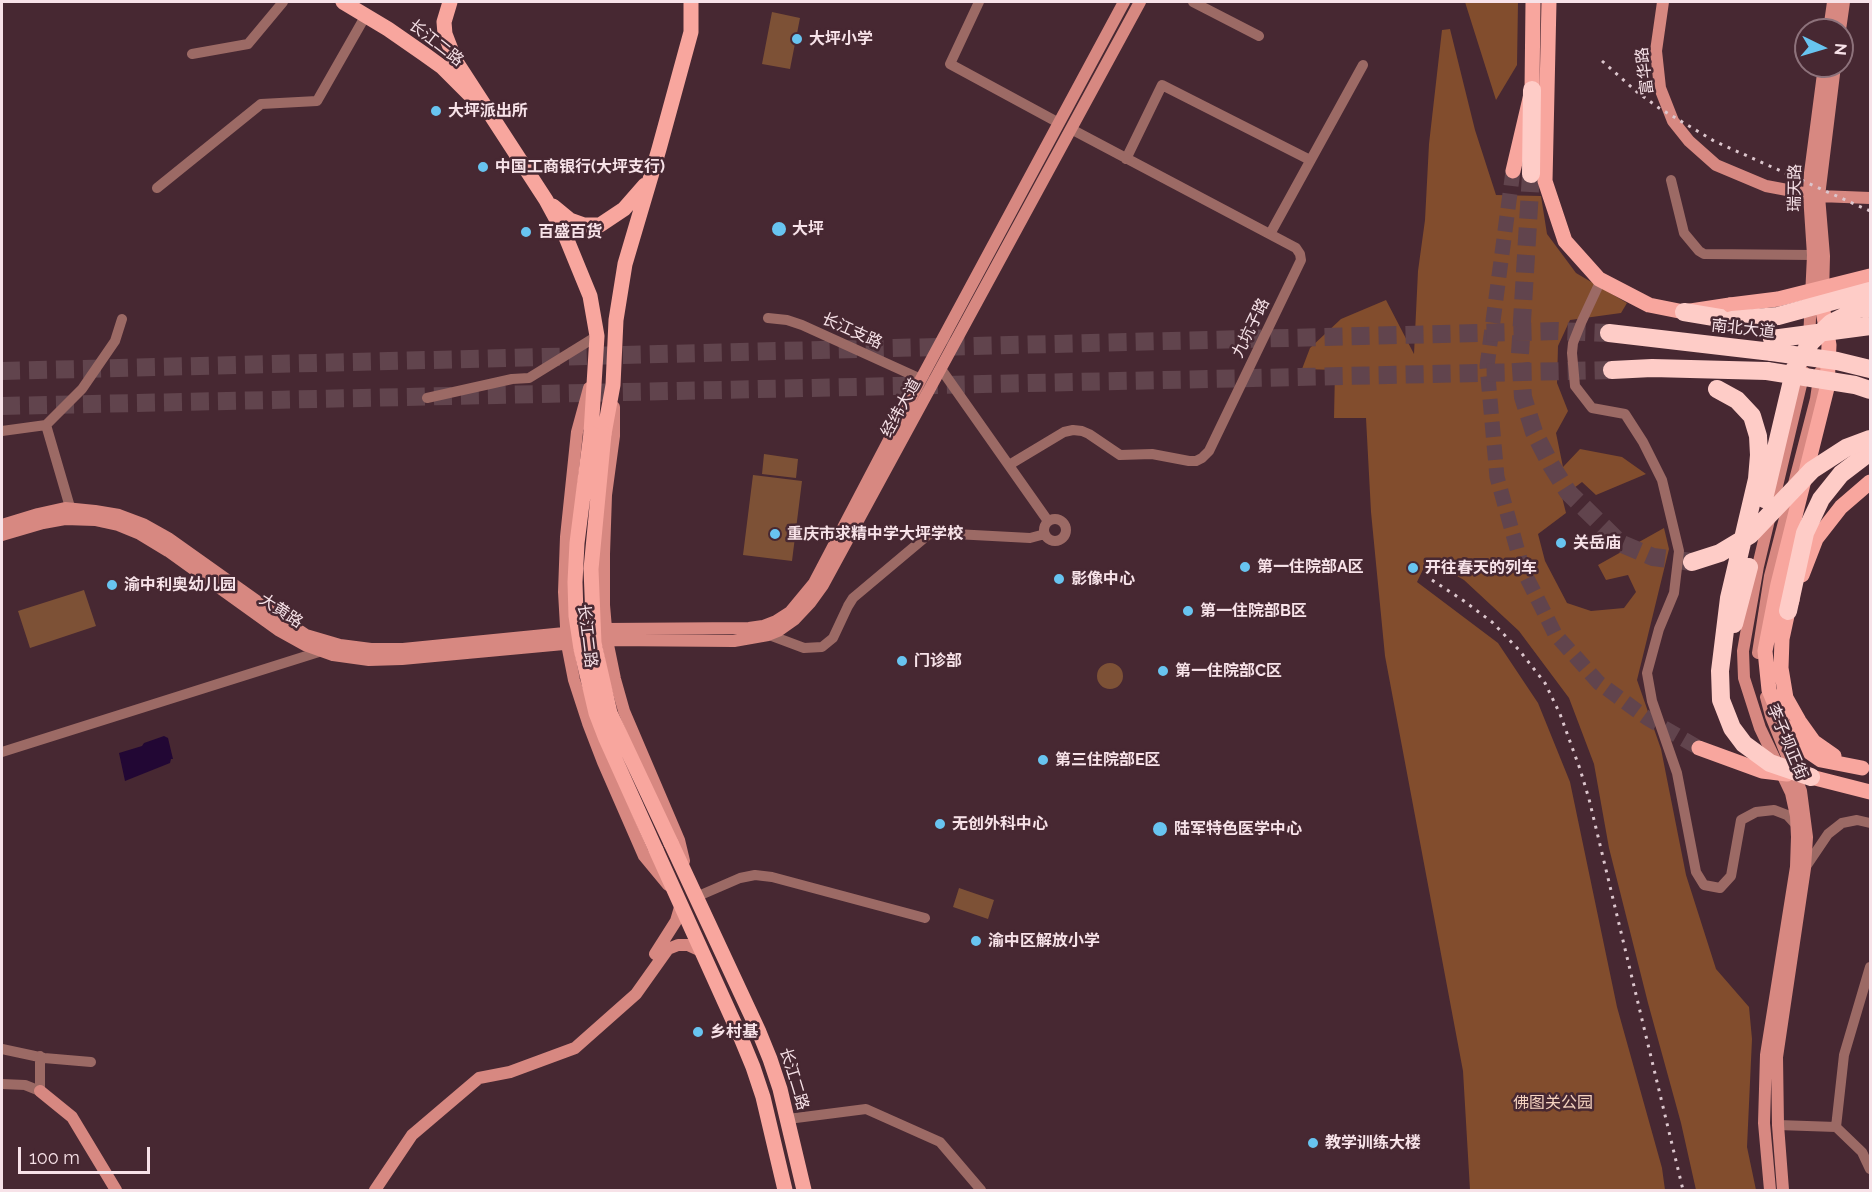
<!DOCTYPE html>
<html>
<head>
<meta charset="utf-8">
<style>
  body { margin:0 }
  #map { position:relative; width:1872px; height:1192px; overflow:hidden; background:#472832; font-family:Raleway,sans-serif }
  canvas { display:block }
  .frame { position:absolute; inset:0; border:3px solid #f7e2e8; pointer-events:none }
  .north { position:absolute; left:1794px; top:18px; width:60px; height:60px; box-sizing:border-box; background:#472832; border:2px solid #8d727b; border-radius:50%; rotate:95deg; font-size:16px; font-weight:700; line-height:24px; text-align:center; color:#f7e2e8 }
  .north::after { content:''; display:block; margin:auto; width:21px; height:27px; background:#68c4f0; clip-path:polygon(50% 0,100% 100%,50% 72%,0 100%) }
  .scale { position:absolute; left:18px; top:1147px; width:132px; height:27px; box-sizing:border-box; border:3px solid #f7e2e8; border-top:0; padding-left:8px; font-size:18px; line-height:21px; white-space:nowrap; color:#f7e2e8; -webkit-text-stroke:4px #472832; paint-order:stroke }
</style>
</head>
<body>
<div id="map">
<canvas width="1872" height="1192"></canvas>
<div class="frame"></div>
<div class="north">N</div>
<div class="scale">100 m</div>
</div>
<script>
const g = document.querySelector('canvas').getContext('2d');
g.lineJoin = 'round';
function fill(path, color) { g.fillStyle = color; g.fill(path, 'evenodd'); }
const toPath = rows => new Path2D(rows.map(r => 'M' + r).join(''));
function stroke(path, color, width, dash) { g.strokeStyle = color; g.lineWidth = width; g.lineCap = dash ? 'butt' : 'round'; g.setLineDash(dash || []); g.stroke(path); }
function label(font, color, halo, rows, align = 'center') {
  g.font = font + ' Raleway,"Noto Sans SC",sans-serif'; g.lineWidth = 5; g.setLineDash([]); g.textBaseline = 'middle'; g.strokeStyle = halo; g.fillStyle = color; for (const [text, x, y, turn = 0] of rows) {
    g.save(); g.translate(x, y); g.rotate((+turn || 0) * Math.PI / 180); g.textAlign = isNaN(turn) ? turn : align; if (halo) g.strokeText(text, 0, 0); g.fillText(text, 0, 0); g.restore();
  }
}
const green = toPath([
  [772,12,800,18,790,69,762,64],
  [764,454,798,459,796,478,762,474],
  [753,475,802,481,792,561,743,555],
  [84,590,96,626,30,648,18,611],
  '1097 676a13 13 0 1 1 26 0a13 13 0 1 1-26 0Z',
  [959,888,994,900,988,919,953,907]
]);
const forest = toPath([
  [1465,2,1518,2,1517,65,1496,100],
  [1450,29,1475,130,1496,195,1541,196,1547,234,1576,273,1627,303,1621,313,1570,320,1558,346,1557,383,1568,411,1556,433,1563,467,1580,449,1622,457,1646,474,1596,495,1582,482,1562,497,1566,513,1538,534,1545,561,1567,603,1591,611,1624,608,1636,592,1628,575,1606,580,1598,565,1664,528,1669,549,1637,680,1661,749,1686,875,1716,969,1749,1007,1752,1039,1747,1147,1756,1190,1696,1190,1681,1123,1648,1003,1609,848,1594,764,1569,698,1519,631,1464,580,1428,559,1417,582,1498,643,1538,703,1570,782,1617,1007,1662,1168,1665,1190,1470,1190,1463,1071,1385,656,1371,512,1366,418,1334,418,1335,370,1302,369,1310,348,1341,319,1386,300,1414,354,1418,271,1425,220,1429,144,1442,30]
]);
const water = toPath([
  [164,736,168,738,173,759,171,759,170,763,125,781,119,753,142,746,144,743]
]);
const primaryTunnel = toPath([
  [1513,171,1487,366,1497,477,1523,570,1555,634,1599,683,1647,718,1699,748]
]);
const highwayTunnel = toPath([
  [1531,174,1520,354,1523,397,1534,432,1551,465,1568,492,1620,543,1653,557,1692,562],
  [2,371,1556,331,1609,333],
  [2,406,1612,370]
]);
const street = toPath([
  [979,2,950,64,1059,123],
  [1193,2,1259,36],
  [192,54,248,44,283,2],
  [1126,159,1162,85,1310,160],
  [1671,180,1684,233,1699,251,1704,254,1813,255],
  [157,188,261,104,317,101,366,15],
  [1270,234,1363,65],
  [1601,280,1581,323,1573,343,1572,353,1575,386,1592,408,1625,414,1643,442,1662,480,1679,551,1674,593,1659,629,1647,673,1652,701,1677,773,1696,872,1704,885,1720,888,1731,876,1741,820,1756,812,1774,810,1787,815,1797,826],
  [768,318,787,320,802,325,921,379],
  [941,369,1048,521],
  [427,398,512,379,529,378,597,336],
  [46,425,72,514],
  [2,431,46,425,82,389,115,341,122,319],
  [1009,465,1064,432,1073,430,1082,431,1089,434,1120,455,1152,454,1189,461,1196,461,1202,458,1209,451,1301,260,1300,254,1296,248,1071,129],
  '1044 530a11 11 0 1 1 22 0a11 11 0 1 1-22 0Z',
  [764,633,804,648,822,647,833,638,848,606,853,598,928,535,936,533,1030,538,1045,534],
  [2,752,322,651,323,649],
  [1805,868,1828,834,1842,823,1857,820,1870,823],
  [696,897,740,878,755,875,772,877,925,918],
  [2,1049,44,1058,91,1062],
  [2,1084,25,1085,40,1091,40,1056],
  [788,1119,866,1109,940,1142,981,1190],
  [1778,1125,1836,1127,1862,1152,1870,1169],
  [1836,1127,1844,1055,1870,967]
]);
const secondary = toPath([
  [1663,2,1656,51,1660,88,1673,121,1689,141,1716,165,1766,186,1819,196,1870,198],
  [1829,30,1833,2],
  [1840,30,1844,2],
  [1823,294,1824,256,1819,196,1835,66],
  [1809,340,1813,255,1809,194,1810,173,1824,66],
  [589,388,577,432,566,537,564,592,567,644,574,680,588,723,603,762,644,856,668,885],
  [614,407,614,436,606,495,604,554,604,605,607,640,615,679,624,711,679,840,684,861],
  [2,525,38,514,65,508,95,511,119,515,143,524,168,538,282,619,306,635,340,645,371,649,403,649,605,629,749,628,763,626,776,621,790,612,814,583,921,379,1124,2],
  [2,535,43,523,65,519,95,520,118,525,140,534,168,551,278,630,305,645,333,655,369,660,402,659,607,640,734,641,768,635,778,631,795,619,810,603,823,585,1140,2],
  [1758,653,1770,576,1816,399,1820,372],
  [1766,697,1771,716,1801,791,1807,837,1805,868,1777,1057,1778,1125,1783,1190],
  [655,954,676,921,681,904],
  [40,1091,72,1117,116,1190],
  [375,1190,412,1135,479,1078,510,1072,575,1048,636,994,668,949,678,945,688,945,699,950,703,954],
  [1770,1190,1764,1123,1766,1055,1796,867,1797,837,1796,816,1791,793,1760,728,1744,678,1743,651,1758,566,1804,372]
]);
const primary = toPath([
  [343,2,388,29,424,54,442,67,469,94],
  [450,2,444,22,445,34,455,60,546,200,565,235,590,296,597,336,591,433],
  [1549,2,1545,181,1565,241,1599,279,1649,305,1684,312,1730,305],
  [1513,171,1532,90,1533,2],
  [553,206,570,220,584,225,600,225,624,209,645,185],
  [1823,311,1829,345,1827,388,1778,584,1765,651,1769,690,1783,724,1802,747,1821,760,1862,768],
  [604,434,613,385,616,320,625,264,659,149,691,32,691,2],
  [1802,575,1816,539,1841,507,1870,482],
  [1792,600,1788,611,1782,639,1781,668,1786,698,1799,721,1814,742,1834,756],
  [1811,777,1870,792],
  [671,843,759,1032,770,1059,780,1089,804,1190],
  [656,850,741,1038,753,1067,763,1097,785,1190]
]);
const highway = toPath([
  [1531,174,1532,90],
  [1684,312,1732,320],
  [1609,333,1772,352],
  [1612,370,1652,368,1767,371],
  [1788,611,1805,533,1821,499,1841,474,1870,452]
]);
const rail = toPath([
  [1602,61,1637,92,1659,108,1714,141,1870,211],
  [1432,580,1464,601,1492,622,1519,650,1545,683,1560,714,1580,769,1589,799,1683,1190]
]);
const primaryBridge = toPath([
  [1730,305,1778,299,1870,276],
  [591,433,577,543,575,582,576,616,581,649,596,713,606,739,656,850],
  [604,434,591,569,594,643,610,713,671,843],
  [1699,748,1762,771,1787,774]
]);
const highwayBridge = toPath([
  [1732,320,1778,316,1870,291],
  [1772,339,1870,326],
  [1772,352,1837,361,1870,369],
  [1767,371,1855,385,1870,390],
  [1717,389,1737,400,1752,416,1758,436,1759,455,1757,479,1729,598,1720,671,1721,700,1732,728,1744,744,1770,763,1811,777],
  [1764,499,1795,368,1811,342,1831,323,1859,309,1870,308],
  [1692,562,1720,553,1750,535,1812,470,1846,448,1870,439],
  [1734,624,1749,567]
]);
const markers = [
  [797,39,6,"#68c4f0"],
  [436,111,6,"#68c4f0"],
  [483,167,6,"#68c4f0"],
  [779,229,8,"#68c4f0"],
  [526,232,6,"#68c4f0"],
  [775,534,6,"#68c4f0"],
  [1561,543,6,"#68c4f0"],
  [1245,567,6,"#68c4f0"],
  [1413,568,6,"#68c4f0"],
  [1059,579,6,"#68c4f0"],
  [112,585,6,"#68c4f0"],
  [1188,611,6,"#68c4f0"],
  [902,661,6,"#68c4f0"],
  [1163,671,6,"#68c4f0"],
  [1043,760,6,"#68c4f0"],
  [940,824,6,"#68c4f0"],
  [1160,829,8,"#68c4f0"],
  [976,941,6,"#68c4f0"],
  [698,1032,6,"#68c4f0"],
  [1313,1143,6,"#68c4f0"]
];
const poiNames = [
  ["大坪小学",809,39],
  ["大坪派出所",448,111],
  ["中国工商银行(大坪支行)",495,167],
  ["大坪",792,229],
  ["百盛百货",538,232],
  ["重庆市求精中学大坪学校",787,534],
  ["关岳庙",1573,543],
  ["第一住院部A区",1257,567],
  ["开往春天的列车",1425,568],
  ["影像中心",1071,579],
  ["渝中利奥幼儿园",124,585],
  ["第一住院部B区",1200,611],
  ["门诊部",914,661],
  ["第一住院部C区",1175,671],
  ["第三住院部E区",1055,760],
  ["无创外科中心",952,824],
  ["陆军特色医学中心",1174,829],
  ["渝中区解放小学",988,941],
  ["乡村基",710,1032],
  ["教学训练大楼",1325,1143]
];
const streetNames = [
  ["长江二路",436,43,38],
  ["富华路",1645,71,-97],
  ["瑞天路",1795,188,-89],
  ["九坑子路",1251,328,-64],
  ["南北大道",1743,329,6],
  ["长江支路",852,331,24],
  ["经纬大道",901,408,-61],
  ["大黄路",281,611,33],
  ["长江二路",587,636,83],
  ["李子坝正街",1787,742,67],
  ["长江二路",794,1079,73]
];
const parkNames = [
  ["佛图关公园",1553,1103]
];
fill(green, '#7d5136');
fill(forest, '#824d2d');
fill(water, '#220734');
stroke(primaryTunnel, '#61444d', 15, [15, 8]);
stroke(highwayTunnel, '#61444d', 18, [18, 9]);
stroke(street, '#9c6a65', 10);
stroke(secondary, '#d78881', 12);
stroke(primary, '#f8a69e', 15);
stroke(highway, '#feccc7', 18);
stroke(rail, '#dcc6cd', 3, [3, 6]);
stroke(primaryBridge, '#f8a69e', 15);
stroke(highwayBridge, '#feccc7', 18);
for (const [x, y, r, color] of markers) { const dot = new Path2D(); dot.arc(x, y, r, 0, 2 * Math.PI); g.fillStyle = color; g.fill(dot); stroke(dot, '#472832', 2); }
label('bold 16px', '#f7e2e8', '#472832', poiNames, 'left');
label('16px', '#f7e2e8', '#472832', streetNames);
label('16px', '#f5d3c0', '#472832', parkNames);
</script>
</body>
</html>
